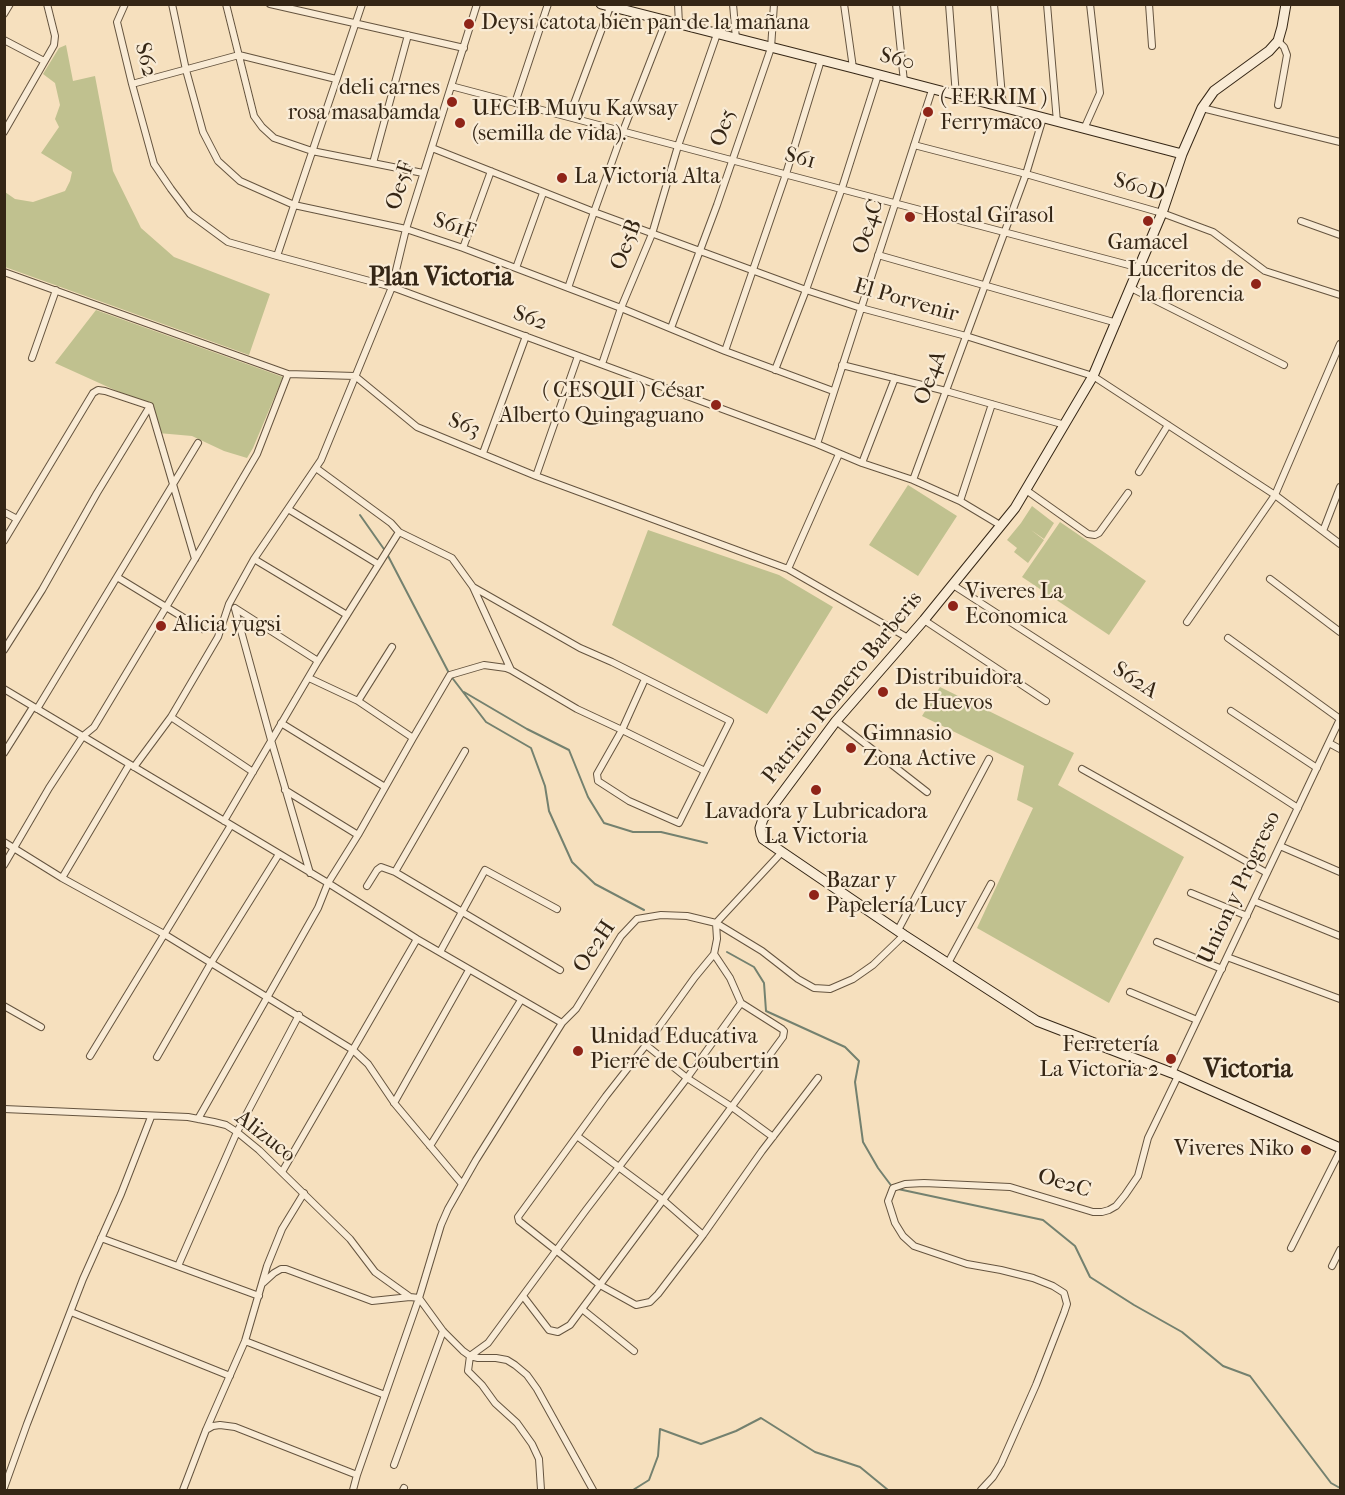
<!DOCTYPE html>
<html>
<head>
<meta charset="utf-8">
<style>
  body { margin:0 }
  #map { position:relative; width:1345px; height:1495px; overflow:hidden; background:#f6e0be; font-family:"IM FELL French Canon",serif }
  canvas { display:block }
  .frame { position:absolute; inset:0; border:6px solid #352615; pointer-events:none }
</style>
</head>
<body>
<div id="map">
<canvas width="1345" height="1495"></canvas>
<div class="frame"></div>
</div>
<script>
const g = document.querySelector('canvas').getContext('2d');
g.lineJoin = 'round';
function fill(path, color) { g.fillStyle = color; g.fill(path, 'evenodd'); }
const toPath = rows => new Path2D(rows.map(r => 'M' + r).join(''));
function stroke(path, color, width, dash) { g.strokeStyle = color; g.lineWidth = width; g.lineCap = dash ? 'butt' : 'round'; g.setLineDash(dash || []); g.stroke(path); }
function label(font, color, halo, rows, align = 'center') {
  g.font = font + ' "IM FELL French Canon",serif'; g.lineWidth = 4.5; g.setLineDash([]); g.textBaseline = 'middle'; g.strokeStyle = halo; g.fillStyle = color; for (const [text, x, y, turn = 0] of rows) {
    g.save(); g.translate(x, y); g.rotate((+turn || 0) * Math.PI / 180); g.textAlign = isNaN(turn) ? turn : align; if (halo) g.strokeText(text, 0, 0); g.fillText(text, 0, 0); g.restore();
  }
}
const green = toPath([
  [66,45,73,81,95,76,113,171,141,228,174,257,270,294,249,355,5,267,5,192,15,199,33,202,65,191,70,181,72,172,41,153,59,127,55,119,60,105,55,83,43,74,59,48],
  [96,310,283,377,253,448,247,458,224,451,192,436,158,433,150,406,55,363],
  [908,485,957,516,918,576,869,545],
  [1032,506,1054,523,1044,539,1031,530,1044,540,1028,563,1014,552,1017,548,1007,540,1021,523],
  [1060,522,1146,581,1109,635,1022,577],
  [648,530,779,575,833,607,767,714,612,625],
  [940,687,1074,753,1058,785,1184,857,1109,1003,977,928,1033,808,1017,800,1024,766,922,716]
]);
const stream = toPath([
  [360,515,386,552,450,675,486,722,531,748,545,786,549,811,572,862,595,884,644,910],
  [464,692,527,729,569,750,588,797,604,823,633,832,661,832,707,843],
  [727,952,754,967,764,983,766,1011,845,1047,859,1061,855,1082,863,1142,878,1168,893,1188],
  [898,1189,1043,1220,1075,1246,1090,1277,1134,1305,1182,1332,1223,1366,1250,1376,1331,1483,1340,1488],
  [633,1490,649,1480,658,1456,660,1429,701,1444,736,1431,761,1418,815,1452,860,1467,888,1490]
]);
const street = toPath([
  [125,4,117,22,132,84,154,164,171,189,190,214,228,242,277,256,392,287,817,444,862,463,913,480,960,501,1000,525],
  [172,4,186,70,203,132,218,161,240,181,294,205,406,229,463,248,621,308,725,351,833,391],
  [226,4,254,116,262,127,274,138,312,151,423,173],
  [270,4,464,48],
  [678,4,679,24],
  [733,4,736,39],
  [844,4,853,68],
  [896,4,904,82],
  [949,4,956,96],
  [994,4,1003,108],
  [1047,4,1057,122],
  [1149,4,1152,46],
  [4,14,10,4],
  [4,40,44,61],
  [132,84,239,55,336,79],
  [451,86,1140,268],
  [515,103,548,4],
  [1278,105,1287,55,1284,47,1278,41],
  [1202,108,1340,142],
  [569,117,610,7],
  [1084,129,1100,93,1090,4],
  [4,132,54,45,55,36,47,4],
  [914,145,1026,174,1162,213,1213,232,1265,271,1340,295],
  [432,148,594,212,806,290,861,308,966,336,1093,376,1275,495,1340,544],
  [373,163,408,35],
  [1301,221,1340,235],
  [463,248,491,171],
  [878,255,1117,323],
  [277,256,362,4],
  [516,268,543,193],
  [4,272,288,374,355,376,417,427,536,476,788,569,908,638],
  [568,288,594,212,623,131,666,21],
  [1131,288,1284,365],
  [671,328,717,205,771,48,774,4],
  [725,351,786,174,821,60],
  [32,358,56,290],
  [602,364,621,308,652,234,678,146,717,34],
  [842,365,946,391,1065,425],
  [775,370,806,290,842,188,878,75],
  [150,406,195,559],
  [817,444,932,90],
  [483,453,526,336],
  [862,463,895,378],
  [316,468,391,523,399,532,452,558,473,587,511,670,577,709,622,730,705,771],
  [1139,472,1168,425],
  [536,476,578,356],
  [913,480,1026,174,1043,118],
  [1026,490,1088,534,1095,535,1099,533,1128,493],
  [960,501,992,404],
  [288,509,378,564],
  [4,512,17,519],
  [1323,531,1340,487],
  [4,541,93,393,98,390,105,391,150,406],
  [254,559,347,615],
  [788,569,839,454],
  [117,577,202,629],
  [1270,579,1340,632],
  [953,585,1298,808],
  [473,587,580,648,612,662,730,721,679,823,629,801,598,781,597,774,622,730,645,679],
  [235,608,318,661],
  [235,609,271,740,310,873],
  [924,620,1046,701],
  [1187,622,1275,495,1340,344],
  [1228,638,1340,719],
  [4,650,42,590,97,493,150,406],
  [309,678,358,701,413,738],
  [4,689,328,883,417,939,562,1023],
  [358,701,392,647],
  [37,709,198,443],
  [1231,711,1317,768],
  [171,717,253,772],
  [836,721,927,792],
  [281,723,385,787],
  [1329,743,1340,749],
  [4,753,33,707],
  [134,767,171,717,218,637,229,604,254,559,321,460,392,287,406,229,477,4],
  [1082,769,1267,873],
  [285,790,358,835],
  [224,821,318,661,399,532],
  [4,842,62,878,164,934,353,1050,368,1064,395,1104,462,1184],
  [1280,846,1340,872],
  [4,865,49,788,83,736,94,727,195,559,257,454,288,374],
  [395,872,465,751],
  [62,878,129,765],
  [367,886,377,870,381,867,395,872,560,970],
  [1191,893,1247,916],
  [1254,901,1340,936],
  [898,930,989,759],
  [1157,942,1222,969],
  [440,952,485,870,557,909],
  [1227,957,1340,999],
  [948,963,991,884],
  [1130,992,1197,1020],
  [4,1006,41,1027],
  [646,1045,687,1078,732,1107,773,1137],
  [90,1056,231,825],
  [157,1057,211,963,279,854],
  [1172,1073,1340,719],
  [394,1103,469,970],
  [4,1109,188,1117,214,1122,226,1125,237,1132,259,1150,350,1239,375,1272,410,1297,419,1298,443,1331,463,1351,470,1356,478,1358,496,1358,507,1360,515,1365,527,1375,537,1389,593,1490],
  [198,1119,318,908,328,883,358,835,413,738,450,675,484,665,506,668,511,670],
  [577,1136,663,1200,703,1235,658,1294,650,1302,636,1305,600,1285,519,1221,518,1217,606,1096,646,1045,695,977,714,954],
  [430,1146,521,1000],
  [282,1172,417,939],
  [703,1235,762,1151,818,1078],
  [101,1238,259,1296],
  [1291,1248,1340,1151],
  [178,1266,237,1132,299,1015],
  [1332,1266,1340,1250],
  [263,1283,274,1273,281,1269,286,1269,372,1301,410,1297],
  [523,1296,549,1330,558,1332,570,1325,663,1200,783,1037,784,1031,782,1029,741,1003],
  [582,1309,634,1351],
  [71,1312,230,1376],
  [245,1341,385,1395],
  [206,1430,213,1426,220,1425,235,1427,357,1475],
  [394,1465,443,1331],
  [4,1488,27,1424,83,1279,121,1194,151,1117],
  [183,1490,206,1430,245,1341,267,1266,282,1229,304,1193],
  [353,1490,357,1475,419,1298,441,1225,448,1209,476,1160,562,1023,576,1009,621,936,637,919,661,915,687,916,716,923,762,951,798,979,814,988,830,989,853,979,873,965,904,935],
  [403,1490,404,1488],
  [541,1490,539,1459,532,1444,517,1423,495,1403,482,1385,468,1371,470,1356,488,1343,586,1210,687,1078,741,1003,730,978,714,954,717,939,716,923,782,852],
  [981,1490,993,1477,1001,1464,1036,1385,1064,1313,1067,1304,1064,1293,1053,1286,1033,1278,1001,1270,967,1264,914,1246,903,1236,895,1223,888,1201,893,1188,905,1184,924,1183,1010,1187,1093,1212,1102,1212,1109,1210,1116,1206,1125,1195,1138,1176,1148,1138,1178,1076]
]);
const secondary = toPath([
  [601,4,853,68,1182,154],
  [1286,4,1282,27,1278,41,1269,51,1214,91,1202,108,1182,154,1162,213,1093,376,1015,508,924,620,836,721,763,819,760,828,761,834,763,839,782,852,904,935,1037,1021,1172,1073,1340,1148]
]);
const markers = [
  [469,24,6,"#8f2418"],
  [452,102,6,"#8f2418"],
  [928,112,6,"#8f2418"],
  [460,123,6,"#8f2418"],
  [562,178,6,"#8f2418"],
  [910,217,6,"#8f2418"],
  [1148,221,6,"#8f2418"],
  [1256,284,6,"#8f2418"],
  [716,405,6,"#8f2418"],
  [953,606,6,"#8f2418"],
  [161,626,6,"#8f2418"],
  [883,692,6,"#8f2418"],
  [851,748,6,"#8f2418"],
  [816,790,6,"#8f2418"],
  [814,895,6,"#8f2418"],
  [578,1051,6,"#8f2418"],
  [1171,1059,6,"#8f2418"],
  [1306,1150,6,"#8f2418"]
];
const poiNames = [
  ["Deysi catota bien pan de la mañana",481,24],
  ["deli carnes",440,89,"right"],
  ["rosa masabamda",440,114,"right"],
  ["( FERRIM )",940,99],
  ["Ferrymaco",940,124],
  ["UECIB Muyu Kawsay",472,110],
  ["(semilla de vida).",472,135],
  ["La Victoria Alta",574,178],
  ["Hostal Girasol",922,217],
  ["Gamacel",1148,244,"center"],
  ["Luceritos de",1244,271,"right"],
  ["la florencia",1244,296,"right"],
  ["( CESQUI ) César",704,392,"right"],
  ["Alberto Quingaguano",704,417,"right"],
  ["Viveres La",965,593],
  ["Economica",965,618],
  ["Alicia yugsi",173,626],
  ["Distribuidora",895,679],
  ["de Huevos",895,704],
  ["Gimnasio",863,735],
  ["Zona Active",863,760],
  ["Lavadora y Lubricadora",816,813,"center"],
  ["La Victoria",816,838,"center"],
  ["Bazar y",826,882],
  ["Papelería Lucy",826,907],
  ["Unidad Educativa",590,1038],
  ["Pierre de Coubertin",590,1063],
  ["Ferretería",1159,1046,"right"],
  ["La Victoria 2",1159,1071,"right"],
  ["Viveres Niko",1294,1150,"right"]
];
const streetNames = [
  ["S62",145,60,76],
  ["S60",897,60,15],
  ["Oe5",724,128,-71],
  ["S61",800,159,15],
  ["Oe5F",401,186,-72],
  ["S60D",1139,188,17],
  ["S61F",454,227,19],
  ["Oe4C",869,227,-72],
  ["Oe5B",627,245,-69],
  ["El Porvenir",906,301,16],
  ["S62",530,319,20],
  ["Oe4A",931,378,-70],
  ["S63",464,426,22],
  ["S62A",1135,681,33],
  ["Patricio Romero Barberis",843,688,-51],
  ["Union y Progreso",1240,888,-65],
  ["Oe2H",595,947,-56],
  ["Alizuco",265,1137,38],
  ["Oe2C",1064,1184,17]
];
const quarterNames = [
  ["Plan Victoria",441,279],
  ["Victoria",1248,1071]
];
fill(green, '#c0c18f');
stroke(stream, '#74816f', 2);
stroke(street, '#65543f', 8);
stroke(secondary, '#352615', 11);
stroke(street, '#f9ebd5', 6);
stroke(secondary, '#f9ebd5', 9);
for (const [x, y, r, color] of markers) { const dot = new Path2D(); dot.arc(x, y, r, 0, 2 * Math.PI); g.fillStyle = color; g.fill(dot); stroke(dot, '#f9ebd5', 2); }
label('22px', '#352615', '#f9ebd5', poiNames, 'left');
label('22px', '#352615', '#f9ebd5', streetNames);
label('bold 26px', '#352615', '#f9ebd5', quarterNames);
</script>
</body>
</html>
